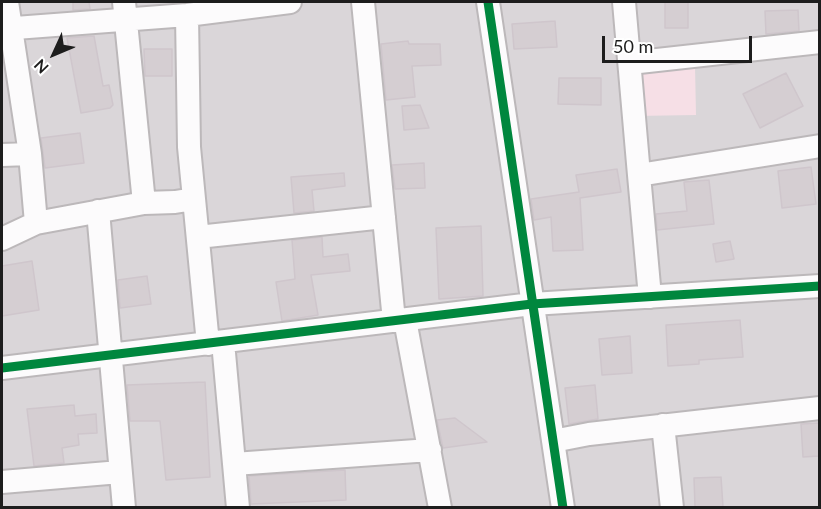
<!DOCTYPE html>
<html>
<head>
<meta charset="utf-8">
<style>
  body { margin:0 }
  #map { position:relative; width:821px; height:509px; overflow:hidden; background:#ece5e9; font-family:Lato,sans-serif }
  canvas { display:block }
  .frame { position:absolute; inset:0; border:3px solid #1d1d1d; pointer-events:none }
  .north { position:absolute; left:24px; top:24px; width:60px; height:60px; -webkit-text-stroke:4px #fff; paint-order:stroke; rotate:226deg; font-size:16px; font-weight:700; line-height:24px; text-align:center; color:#1d1d1d }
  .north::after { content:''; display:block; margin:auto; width:21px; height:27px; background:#1d1d1d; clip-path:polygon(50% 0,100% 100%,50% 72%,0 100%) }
  .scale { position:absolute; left:602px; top:36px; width:150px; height:27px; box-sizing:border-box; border:3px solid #1d1d1d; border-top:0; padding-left:8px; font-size:18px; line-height:21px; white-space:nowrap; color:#1d1d1d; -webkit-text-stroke:4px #fff; paint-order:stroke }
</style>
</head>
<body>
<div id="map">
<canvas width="821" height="509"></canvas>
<div class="frame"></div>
<div class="north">N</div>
<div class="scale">50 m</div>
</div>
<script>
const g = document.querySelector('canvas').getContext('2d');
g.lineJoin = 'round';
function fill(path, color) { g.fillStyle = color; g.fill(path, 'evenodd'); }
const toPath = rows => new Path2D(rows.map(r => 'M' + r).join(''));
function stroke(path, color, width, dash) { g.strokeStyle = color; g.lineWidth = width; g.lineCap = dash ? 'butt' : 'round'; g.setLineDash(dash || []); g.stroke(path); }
const residential = toPath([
  [2,2,819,2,819,507,2,507]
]);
const education = toPath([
  [695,66,696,115,635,116,634,68]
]);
const building = toPath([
  [73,2,89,2,90,9,73,10,73,2],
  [665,2,688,2,688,28,665,28,665,2],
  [798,10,799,31,766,34,765,11,798,10],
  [555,21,557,47,514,49,512,24,555,21],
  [94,36,103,86,109,85,113,105,110,108,81,113,67,38,94,36],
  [408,41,409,44,440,44,441,65,412,66,415,97,386,100,381,44,408,41],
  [144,49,172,49,172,76,145,76,144,49],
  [786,73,803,106,760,128,743,94,786,73],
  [559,78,601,78,601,105,558,104,559,78],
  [420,105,429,128,404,130,402,106,420,105],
  [80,133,84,163,45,168,41,138,80,133],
  [424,163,425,188,395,189,392,165,424,163],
  [811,167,816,204,782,208,778,171,811,167],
  [617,169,621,192,580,198,583,250,553,251,551,217,534,220,531,199,579,192,576,175,617,169],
  [344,173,345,186,312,190,314,211,294,213,291,177,344,173],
  [709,180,714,224,657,230,656,214,687,211,684,182,709,180],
  [481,226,483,296,439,299,436,228,481,226],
  [322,237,323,257,348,254,350,271,311,275,318,315,282,321,276,282,295,279,292,240,322,237],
  [730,241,734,259,716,262,713,244,730,241],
  [32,261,39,310,2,316,2,266,32,261],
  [147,276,151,304,120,308,118,280,147,276],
  [740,320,743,357,699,360,699,364,668,366,666,325,740,320],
  [630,336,632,373,602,375,599,339,630,336],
  [205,382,210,477,166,480,160,421,130,421,127,385,205,382],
  [595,385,598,419,569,424,565,388,595,385],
  [74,405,75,416,96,414,97,433,78,434,79,445,62,448,64,463,34,466,27,409,74,405],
  [455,418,487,442,443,448,437,420,455,418],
  [819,423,819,456,803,457,801,424,819,423],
  [345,470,346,500,251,504,249,476,345,470],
  [721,477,723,507,695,507,694,478,721,477]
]);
const street = toPath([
  [7,2,30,154,36,223],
  [124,2,144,203],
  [363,2,394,321],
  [488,2,563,508],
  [624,2,639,175,820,146],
  [187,15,189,147,208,344],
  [2,29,187,15,290,2],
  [630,63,820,42],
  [2,155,30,154],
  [639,175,650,297],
  [98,211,124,508],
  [198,237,384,217],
  [2,239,36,223,144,203,175,202,194,199],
  [405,320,440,508],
  [223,342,238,508],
  [2,368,532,304,820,286],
  [663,425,672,508],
  [553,441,589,434,820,408],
  [234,464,430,450],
  [2,482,120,472]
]);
const cycleway = toPath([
  [488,2,563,508],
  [2,368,532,304,820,286]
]);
fill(residential, '#dad6d9');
fill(education, '#f6dfe6');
fill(building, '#d5ced2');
stroke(building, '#cfc6cc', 1.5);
stroke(street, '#bcb8ba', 26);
stroke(street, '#fcfbfc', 22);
stroke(cycleway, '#00873e', 9);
</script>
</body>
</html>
